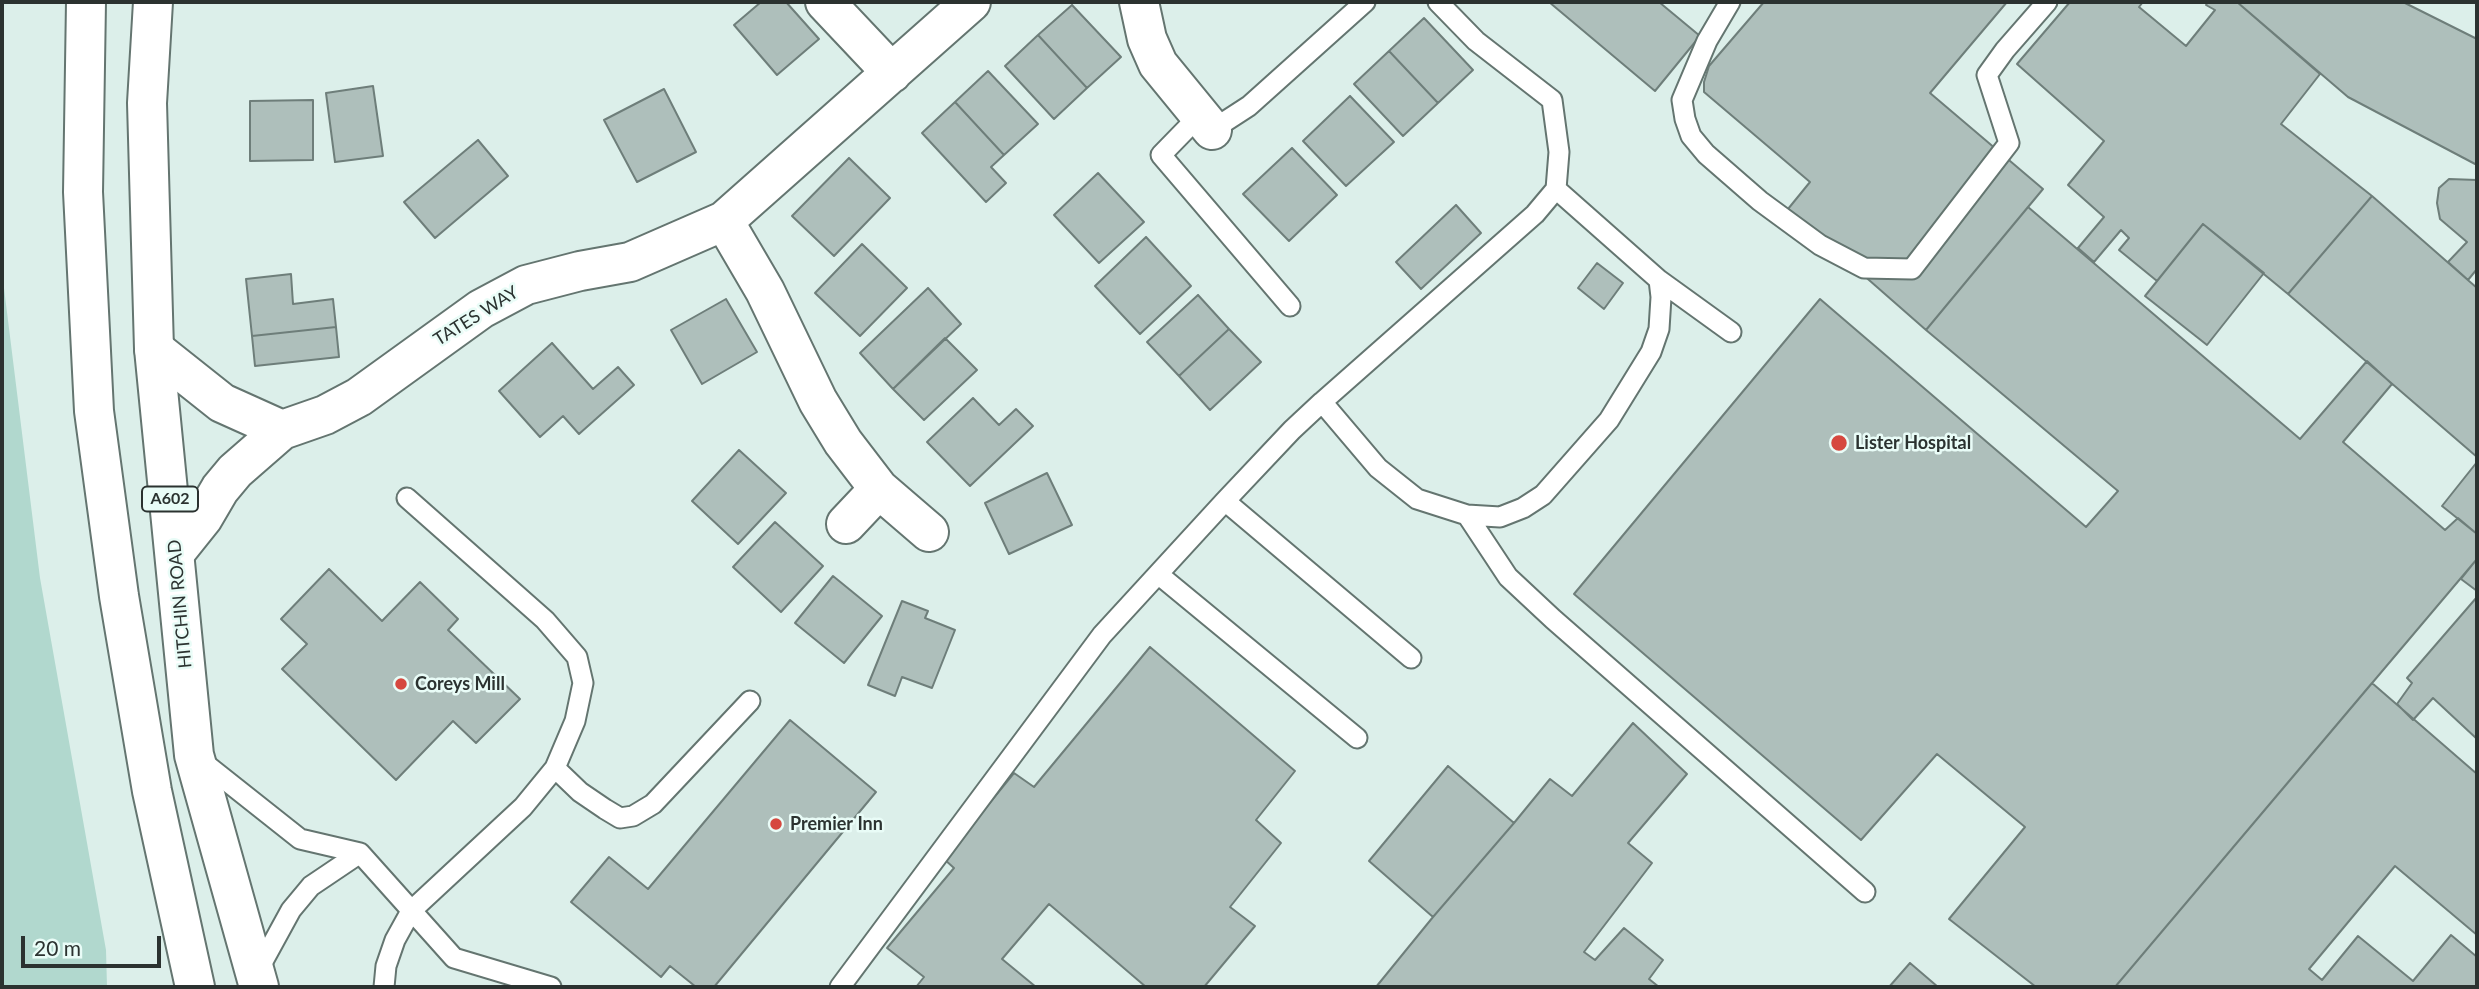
<!DOCTYPE html>
<html>
<head>
<meta charset="utf-8">
<style>
  body { margin:0 }
  #map { position:relative; width:2479px; height:989px; overflow:hidden; background:#dcefea; font-family:Lato,sans-serif }
  canvas { display:block }
  .frame { position:absolute; inset:0; border:4px solid #2b3230; pointer-events:none }
  .scale { position:absolute; left:21px; top:936px; width:140px; height:32px; box-sizing:border-box; border:4px solid #2b3230; border-top:0; padding-left:9px; font-size:21px; line-height:24px; white-space:nowrap; color:#2b3230; -webkit-text-stroke:5px #e9fcf7; paint-order:stroke }
</style>
</head>
<body>
<div id="map">
<canvas width="2479" height="989"></canvas>
<div class="frame"></div>
<div class="scale">20 m</div>
</div>
<script>
const g = document.querySelector('canvas').getContext('2d');
g.lineJoin = 'round';
function fill(path, color) { g.fillStyle = color; g.fill(path, 'evenodd'); }
const toPath = rows => new Path2D(rows.map(r => 'M' + r).join(''));
function stroke(path, color, width, dash) { g.strokeStyle = color; g.lineWidth = width; g.lineCap = dash ? 'butt' : 'round'; g.setLineDash(dash || []); g.stroke(path); }
function label(font, color, halo, rows, align = 'center') {
  g.font = font + ' Lato,sans-serif'; g.lineWidth = 5; g.setLineDash([]); g.textBaseline = 'middle'; g.strokeStyle = halo; g.fillStyle = color; for (const [text, x, y, turn = 0] of rows) {
    g.save(); g.translate(x, y); g.rotate((+turn || 0) * Math.PI / 180); g.textAlign = isNaN(turn) ? turn : align; if (halo) g.strokeText(text, 0, 0); g.fillText(text, 0, 0); g.restore();
  }
}
const green = toPath([
  [2,272,40,578,106,950,107,987,2,987]
]);
const building = toPath([
  [761,2,786,2,819,39,777,75,734,25,761,2],
  [1549,2,1659,2,1700,36,1655,91,1549,2],
  [1764,2,2007,2,1930,93,2043,189,1926,330,1788,209,1810,182,1704,92,1704,82,1709,66,1764,2],
  [2070,2,2143,2,2139,7,2186,46,2215,10,2206,5,2208,2,2237,2,2320,74,2281,124,2372,196,2288,294,2203,224,2157,281,2119,250,2129,238,2121,230,2094,262,2078,248,2104,217,2068,185,2104,141,2017,64,2070,2],
  [2237,2,2403,2,2477,39,2477,165,2348,97,2237,2],
  [1072,5,1121,57,1087,88,1038,35,1072,5],
  [1424,18,1473,70,1438,103,1389,51,1424,18],
  [1038,35,1087,88,1054,119,1005,66,1038,35],
  [1389,51,1438,103,1403,136,1354,84,1389,51],
  [988,71,1038,124,1004,155,955,102,988,71],
  [373,86,383,156,335,162,326,93,373,86],
  [664,89,696,152,637,182,604,120,664,89],
  [1350,96,1394,142,1346,186,1303,141,1350,96],
  [313,100,313,160,250,161,250,101,313,100],
  [955,102,1004,155,991,167,1006,183,986,202,922,133,955,102],
  [478,140,508,176,435,238,404,202,478,140],
  [1292,148,1337,195,1289,241,1243,194,1292,148],
  [849,158,890,198,834,256,792,216,849,158],
  [1098,173,1144,222,1099,263,1054,215,1098,173],
  [2449,179,2477,180,2477,269,2468,280,2448,262,2467,242,2440,219,2437,203,2439,188,2449,179],
  [2372,196,2477,288,2477,457,2288,294,2372,196],
  [1456,205,1481,233,1421,289,1396,262,1456,205],
  [2028,207,2300,439,2367,361,2392,384,2343,442,2445,530,2458,518,2477,534,2477,559,2115,987,2036,987,1949,919,2025,827,1937,754,1861,840,1574,594,1820,299,2086,527,2118,491,1926,330,2028,207],
  [2203,224,2264,273,2207,345,2145,296,2203,224],
  [1146,237,1191,286,1140,334,1095,286,1146,237],
  [862,244,907,288,860,336,815,293,862,244],
  [1597,263,1623,283,1604,309,1578,288,1597,263],
  [291,274,293,304,333,299,336,327,252,336,246,279,291,274],
  [928,288,961,324,893,389,860,353,928,288],
  [1198,295,1229,329,1179,376,1147,342,1198,295],
  [726,299,757,352,702,384,671,330,726,299],
  [336,327,339,357,255,366,252,336,336,327],
  [1229,329,1261,362,1210,410,1179,376,1229,329],
  [945,338,977,370,924,420,893,389,945,338],
  [552,343,593,389,618,367,634,385,579,434,563,416,540,437,499,391,552,343],
  [973,398,999,425,1016,409,1033,426,970,486,927,442,973,398],
  [739,450,786,493,738,544,692,501,739,450],
  [2477,462,2477,534,2442,506,2477,462],
  [1047,473,1072,525,1009,554,985,503,1047,473],
  [775,522,823,566,781,612,733,567,775,522],
  [2477,559,2477,591,2461,579,2477,559],
  [329,569,382,621,420,582,458,619,448,630,520,699,476,743,453,721,396,780,282,669,307,644,281,619,329,569],
  [833,576,882,616,844,663,795,623,833,576],
  [2477,597,2477,739,2433,698,2413,720,2397,704,2412,683,2407,678,2477,597],
  [902,601,928,611,925,618,955,630,932,688,902,677,895,696,868,685,902,601],
  [1150,647,1295,771,1256,820,1281,843,1230,907,1255,926,1204,987,1146,987,1049,904,1002,959,1036,987,916,987,924,977,887,948,954,868,944,859,1014,773,1034,787,1150,647],
  [2372,683,2477,774,2477,935,2395,866,2309,969,2322,980,2358,936,2413,981,2451,935,2477,957,2477,987,2115,987,2372,683],
  [790,720,876,792,714,987,696,987,670,966,661,977,571,902,609,857,648,889,790,720],
  [1633,723,1687,774,1628,843,1652,863,1584,952,1595,960,1624,928,1663,960,1649,979,1659,987,1376,987,1433,917,1514,823,1550,779,1572,796,1633,723],
  [1448,766,1514,823,1433,917,1369,861,1448,766],
  [1910,963,1938,987,1889,987,1910,963]
]);
const lane = toPath([
  [1438,2,1476,41,1552,100,1559,152,1556,189,1535,214,1322,402,1378,468,1417,499,1467,515,1500,517,1523,508,1543,495,1609,420,1651,352,1659,329,1661,297,1659,280,1556,189],
  [1730,2,1707,41,1682,100,1685,119,1691,136,1706,154,1760,201,1820,245,1864,268,1912,269,2009,143,1987,75,2005,50,2047,2],
  [1200,115,1161,155,1290,306],
  [1212,130,1249,106,1365,2],
  [1659,280,1731,332],
  [1225,501,1411,658],
  [1467,515,1508,577,1553,619,1865,892],
  [1158,574,1357,738],
  [199,759,300,839,360,853,454,958,551,987],
  [555,768,580,792,605,809,620,818,633,816,653,804,750,701],
  [256,974,291,910,311,886,360,853],
  [384,987,386,966,395,940,411,911,523,807,555,768,575,721,583,683,577,657,545,620,407,498],
  [840,987,1102,635,1225,501,1292,430,1322,402]
]);
const street = toPath([
  [825,2,892,73],
  [1139,2,1147,39,1158,64,1212,130],
  [724,221,765,291,818,401,843,442,879,489,929,532],
  [154,349,222,403,282,430],
  [846,524,879,489],
  [175,553,203,518,220,489,235,471,282,430,325,415,359,397,481,309,526,285,580,271,630,262,724,221,971,2]
]);
const primary = toPath([
  [86,2,83,192,94,411,119,596,152,791,195,987],
  [153,2,147,103,154,349,194,755,259,987]
]);
const markers = [
  [1839,443,9,"#d6483f"],
  [401,684,7,"#d6483f"],
  [776,824,7,"#d6483f"]
];
const shields = [
  [170,499,56]
];
const shieldNames = [
  ["A602",170,499]
];
const streetNames = [
  ["TATES WAY",476,316,-32],
  ["HITCHIN ROAD",180,604,-95]
];
const poiNames = [
  ["Lister Hospital",1855,443],
  ["Coreys Mill",415,684],
  ["Premier Inn",790,824]
];
fill(green, '#b1d8ce');
fill(building, '#aebfbb');
stroke(building, '#6e7e7a', 2);
stroke(lane, '#647570', 23);
stroke(street, '#647570', 42);
stroke(primary, '#647570', 42);
stroke(lane, '#fff', 19);
stroke(street, '#fff', 38);
stroke(primary, '#fff', 38);
for (const [x, y, r, color] of markers) { const dot = new Path2D(); dot.arc(x, y, r, 0, 2 * Math.PI); g.fillStyle = color; g.fill(dot); stroke(dot, '#e9fcf7', 2.5); }
for (const [x, y, w] of shields) { const box = new Path2D(); box.roundRect(x - w / 2, y - 12.5, w, 25, 5); g.fillStyle = '#e9fcf7'; g.fill(box); stroke(box, '#2b3230', 2); }
label('bold 16px', '#2b3230', null, shieldNames);
label('18px', '#2b3230', '#e9fcf7', streetNames);
label('bold 18px', '#2b3230', '#e9fcf7', poiNames, 'left');
</script>
</body>
</html>
